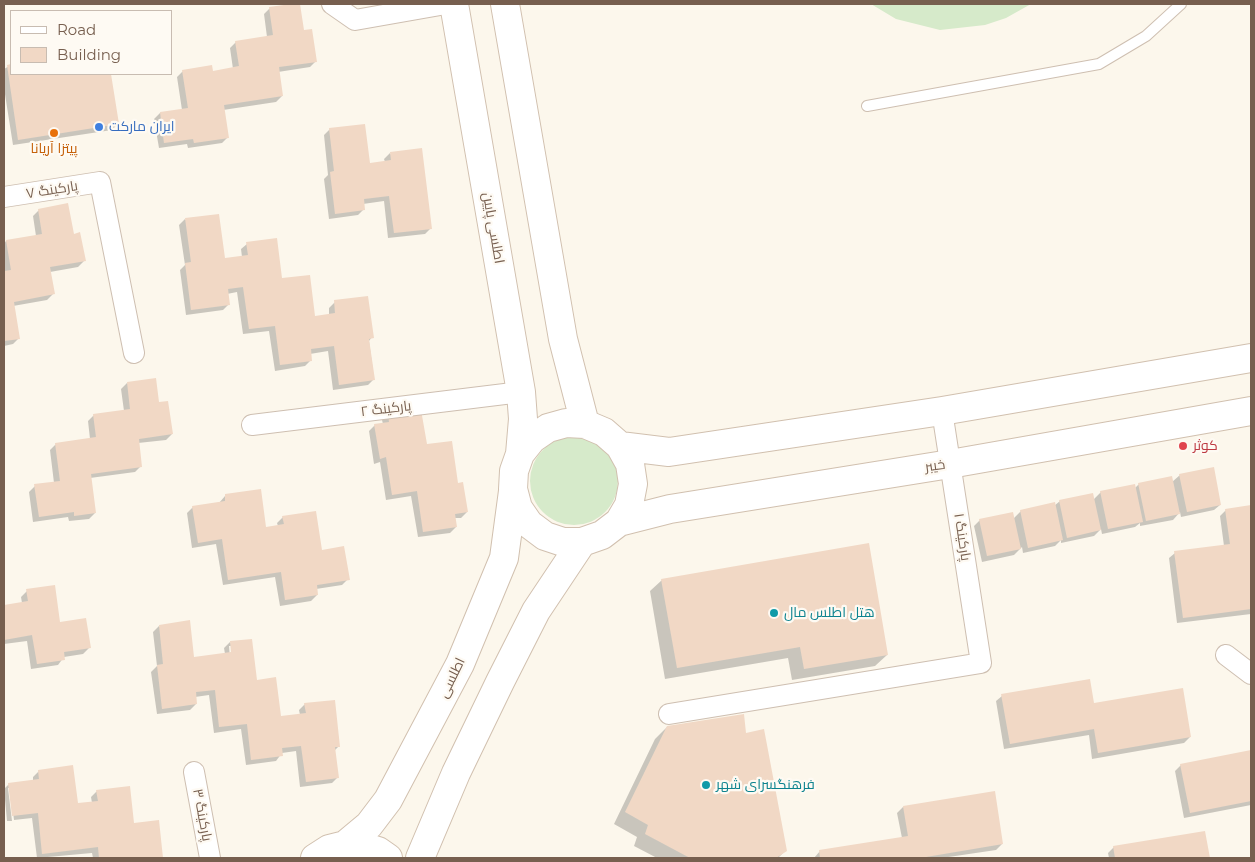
<!DOCTYPE html>
<html>
<head>
<meta charset="utf-8">
<style>
  body { margin:0 }
  #map { position:relative; width:1255px; height:862px; overflow:hidden; background:#fcf7ec; font-family:Montserrat,sans-serif }
  canvas { display:block }
  .frame { position:absolute; inset:0; border:5px solid #775f4f; pointer-events:none }
  .legend { position:absolute; left:10px; top:10px; width:162px; height:65px; box-sizing:border-box; background:#fefaf3; border:1px solid #c8bcb1; margin:0; padding:6px 9px; list-style:none; font-size:15px; color:#775f4f }
  .legend li { display:flex; align-items:center; gap:10px; height:25px }
  .legend b { width:25px; border:1px solid #c8bcb1 }
</style>
</head>
<body>
<div id="map">
<canvas width="1255" height="862"></canvas>
<div class="frame"></div>
<ul class="legend">
<li><b style="height:6px;background:#fff"></b>Road</li>
<li><b style="height:14px;background:#f1d8c5"></b>Building</li>
</ul>
</div>
<script>
const g = document.querySelector('canvas').getContext('2d');
g.lineJoin = 'round';
function fill(path, color) { g.fillStyle = color; g.fill(path, 'evenodd'); }
const toPath = rows => new Path2D(rows.map(r => 'M' + r).join(''));
function stroke(path, color, width, dash) { g.strokeStyle = color; g.lineWidth = width; g.lineCap = dash ? 'butt' : 'round'; g.setLineDash(dash || []); g.stroke(path); }
function label(font, color, halo, rows, align = 'center') {
  g.font = font + ' Montserrat,Cairo,sans-serif'; g.lineWidth = 4.5; g.setLineDash([]); g.textBaseline = 'middle'; g.strokeStyle = halo; g.fillStyle = color; for (const [text, x, y, turn = 0] of rows) {
    g.save(); g.translate(x, y); g.rotate((+turn || 0) * Math.PI / 180); g.textAlign = isNaN(turn) ? turn : align; if (halo) g.strokeText(text, 0, 0); g.fillText(text, 0, 0); g.restore();
  }
}
const green = toPath([
  [871,4,1031,4,1006,18,985,25,940,30,896,19],
  '530 481a44 44 0 1 1 88 0a44 44 0 1 1-88 0Z'
]);
const shadow = toPath([
  [299,4,303,32,316,61,310,67,278,72,282,96,276,102,223,110,228,137,222,143,188,148,187,144,159,148,154,119,160,113,182,110,177,77,183,71,212,72,233,69,230,48,236,42,267,37,264,14,270,8],
  [11,65,11,74,110,74,118,124,112,130,13,145,4,88,4,69],
  [330,129,369,164,385,162,384,159,390,153,431,228,425,234,388,238,384,201,363,204,364,209,358,215,329,219,324,179,328,175,324,135],
  [39,210,73,235,84,261,78,267,50,272,53,294,47,300,13,306,19,338,13,344,4,346,4,244,6,241,36,236,33,216],
  [185,219,224,259,242,257,241,249,247,244,314,317,329,315,329,308,335,302,372,337,369,341,374,379,368,385,333,390,328,351,310,354,311,360,305,366,275,371,269,331,243,334,237,292,227,294,229,304,223,310,186,315,180,270,185,265,179,225],
  [127,383,158,404,172,434,166,440,138,443,141,466,135,472,90,478,95,513,89,519,69,521,68,517,33,522,29,492,35,486,54,483,50,450,56,444,90,439,88,421,94,415,124,411,121,389],
  [388,414,425,446,457,484,467,512,461,518,455,518,456,527,450,533,418,537,411,496,386,500,380,462,374,464,369,431,375,425,383,424,382,420],
  [1180,475,1220,505,1214,510,1181,517,1180,512,1173,520,1140,526,1140,523,1135,527,1102,534,1101,529,1094,536,1061,543,1061,540,1055,546,1023,553,1022,547,1014,555,982,562,974,526,980,520,1014,518,1021,511,1054,506,1060,501,1094,499,1101,492,1134,489,1139,484,1172,482],
  [225,496,265,528,278,526,277,523,283,517,321,551,348,579,342,585,316,589,317,595,311,601,280,606,275,577,223,585,216,544,192,548,187,513,193,507,219,503],
  [1251,507,1251,614,1177,623,1169,558,1175,553,1224,546,1220,516,1226,510],
  [662,580,887,655,875,666,792,680,788,658,665,679,650,591],
  [27,591,59,623,89,648,83,654,64,657,58,665,31,669,27,641,4,644,4,606,22,603,21,597],
  [159,626,193,658,225,654,224,648,230,642,280,717,300,715,299,710,305,704,339,746,334,751,338,777,332,783,300,787,296,751,282,753,276,761,246,765,241,729,214,733,209,695,195,697,196,704,190,710,157,714,151,672,157,666,153,632],
  [229,646,231,646,232,658,230,658],
  [1002,696,1093,705,1190,737,1184,743,1092,759,1089,735,1004,749,996,701],
  [667,727,745,734,786,850,778,858,657,858,634,846,637,837,614,824,655,739],
  [1251,751,1251,805,1184,818,1175,771,1181,765],
  [39,771,77,805,92,803,91,797,97,791,133,824,158,821,162,858,93,858,92,853,37,858,32,818,14,820,10,788,8,788,12,821,7,821,4,789,9,784,33,781,33,777],
  [903,807,1002,844,996,850,942,858,814,858,820,851,902,838,897,813],
  [1204,832,1208,858,1109,858,1108,853,1114,847]
]);
const building = toPath([
  [291,4,300,4,304,30,312,29,317,62,279,67,283,96,224,105,229,138,194,143,193,139,164,143,160,112,188,108,182,70,212,65,213,71,239,66,235,41,273,35,269,7],
  [11,64,11,74,111,74,119,124,18,140,7,65],
  [365,124,370,163,391,160,390,152,422,148,432,229,394,233,389,196,364,199,365,210,335,214,330,172,334,171,329,128],
  [68,203,74,234,80,232,86,261,50,267,55,294,14,302,20,339,4,341,4,271,11,270,6,240,42,234,38,209],
  [219,214,225,258,248,255,246,242,277,238,282,278,310,275,315,316,335,313,334,300,368,296,374,338,369,339,375,380,339,385,334,346,311,349,312,361,280,365,275,326,249,329,243,287,228,289,230,305,191,310,185,263,191,262,185,218],
  [156,378,159,402,168,401,173,434,139,439,142,467,91,474,96,513,74,516,74,512,39,517,34,484,60,481,55,443,96,437,93,414,130,409,127,382],
  [420,404,427,444,452,441,458,483,463,482,468,512,455,514,457,527,423,532,417,491,392,495,386,457,380,459,374,424,389,422,388,413],
  [1214,467,1221,505,1187,512,1179,474],
  [1172,476,1180,514,1146,521,1138,483],
  [1135,484,1143,522,1108,529,1100,491],
  [261,489,266,527,284,524,282,516,316,511,322,550,344,546,350,580,317,585,318,595,285,600,281,572,228,580,222,539,198,543,192,506,225,501,225,494],
  [1093,493,1101,530,1067,538,1059,500],
  [1055,502,1063,540,1028,548,1020,510],
  [1251,505,1251,609,1183,618,1174,551,1230,544,1225,509],
  [1013,512,1021,549,987,556,979,519],
  [869,543,888,655,804,669,800,647,677,668,661,579],
  [55,585,60,622,86,618,91,648,64,652,65,660,37,664,32,635,4,640,4,605,28,601,26,589],
  [190,620,194,657,231,652,230,641,252,639,257,680,276,677,281,716,306,713,304,703,335,700,340,747,335,747,339,778,306,782,301,746,282,748,283,756,251,760,247,724,219,727,215,690,196,692,197,704,162,709,157,665,163,664,159,625],
  [1090,679,1094,703,1183,688,1191,737,1098,753,1094,729,1010,744,1001,694],
  [744,714,746,733,764,729,787,851,776,858,690,858,645,834,648,825,625,812,667,726],
  [1251,750,1251,801,1190,813,1180,764],
  [73,765,78,803,98,801,96,790,130,786,134,823,159,820,163,858,99,858,98,847,42,854,38,813,12,816,8,783,39,779,38,770],
  [995,791,1003,844,920,858,820,858,819,850,908,836,903,806],
  [1205,831,1210,858,1115,858,1113,846]
]);
const lane = toPath([
  [867,106,1099,64,1146,36,1181,4]
]);
const street = toPath([
  [332,4,355,20,446,4],
  [4,197,100,182,134,353],
  [252,425,521,392],
  [1226,655,1251,674],
  [669,714,981,663,942,411],
  [194,772,210,858]
]);
const secondary = toPath([
  [454,4,521,392,523,419,520,454],
  [505,4,563,339,585,424],
  [620,446,669,452,942,411,1251,358],
  [619,522,629,505,633,484,630,464,620,446,604,432,585,424,566,423,548,428,532,439,520,454,514,471,513,489,518,508,529,524,545,536,563,542,582,542,602,535,619,522,670,509,950,464,1251,411],
  [345,845,369,825,388,800,460,664,504,558,513,491],
  [315,858,329,849,345,845,362,846,378,851,388,858],
  [420,858,456,773,500,682,536,611,582,542]
]);
const markers = [
  [99,127,5,"#3f7fe0"],
  [54,133,5,"#e8710a"],
  [1183,446,5,"#e0444e"],
  [774,613,5,"#0f9aa8"],
  [706,785,5,"#0f9aa8"]
];
const shopNames = [
  ["ایران مارکت",109,127]
];
const foodNames = [
  ["پیتزا آریانا",54,149]
];
const streetNames = [
  ["پارکینگ ۷",52,190,-9],
  ["اطلسی پایین",493,228,80],
  ["پارکینگ ۲",386,409,-7],
  ["خیبر",935,466,-8],
  ["پارکینگ ۱",962,537,81],
  ["اطلسی",452,678,-64],
  ["پارکینگ ۳",202,815,79]
];
const healthNames = [
  ["کوثر",1193,446]
];
const cultureNames = [
  ["هتل اطلس مال",784,613],
  ["فرهنگسرای شهر",716,785]
];
fill(green, '#d6eaca');
fill(shadow, '#0003');
fill(building, '#f1d8c5');
stroke(lane, '#cebfb1', 12);
stroke(street, '#cebfb1', 22);
stroke(secondary, '#d1c0af', 30);
stroke(lane, '#fff', 10);
stroke(street, '#fff', 20);
stroke(secondary, '#fff', 28);
for (const [x, y, r, color] of markers) { const dot = new Path2D(); dot.arc(x, y, r, 0, 2 * Math.PI); g.fillStyle = color; g.fill(dot); stroke(dot, '#fefaf3', 2); }
label('14px', '#366cbe', '#fefaf3', shopNames, 'left');
label('14px', '#c56008', '#fefaf3', foodNames);
label('14px', '#775f4f', '#fefaf3', streetNames);
label('14px', '#be3a42', '#fefaf3', healthNames, 'left');
label('14px', '#0d838f', '#fefaf3', cultureNames, 'left');
</script>
</body>
</html>
